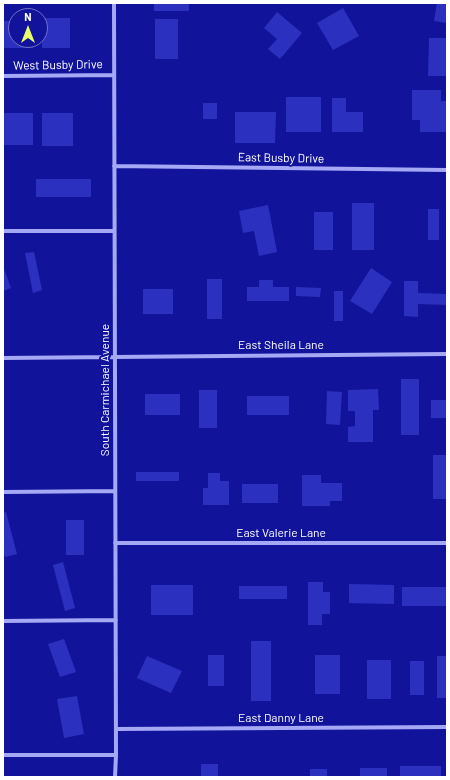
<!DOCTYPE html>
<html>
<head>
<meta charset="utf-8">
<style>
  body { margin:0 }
  #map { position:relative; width:450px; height:780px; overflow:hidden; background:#11149b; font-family:Barlow,sans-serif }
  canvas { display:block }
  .frame { position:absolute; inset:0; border:4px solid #fff; pointer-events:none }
  .north { position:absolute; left:8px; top:8px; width:40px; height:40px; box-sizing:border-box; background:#11149b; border:1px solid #7072c3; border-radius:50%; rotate:0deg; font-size:11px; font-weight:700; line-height:16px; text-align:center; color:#fff }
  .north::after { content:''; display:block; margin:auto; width:14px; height:18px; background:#ebff68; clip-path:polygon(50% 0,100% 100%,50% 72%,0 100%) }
</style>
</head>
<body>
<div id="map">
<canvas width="450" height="780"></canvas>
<div class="frame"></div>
<div class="north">N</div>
</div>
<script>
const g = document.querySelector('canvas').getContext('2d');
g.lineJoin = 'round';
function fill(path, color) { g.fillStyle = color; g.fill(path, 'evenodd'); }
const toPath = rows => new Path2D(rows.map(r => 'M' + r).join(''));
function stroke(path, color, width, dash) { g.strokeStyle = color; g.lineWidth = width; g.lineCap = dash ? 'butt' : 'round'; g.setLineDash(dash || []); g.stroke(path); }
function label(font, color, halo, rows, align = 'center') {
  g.font = font + ' Barlow,sans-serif'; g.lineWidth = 4; g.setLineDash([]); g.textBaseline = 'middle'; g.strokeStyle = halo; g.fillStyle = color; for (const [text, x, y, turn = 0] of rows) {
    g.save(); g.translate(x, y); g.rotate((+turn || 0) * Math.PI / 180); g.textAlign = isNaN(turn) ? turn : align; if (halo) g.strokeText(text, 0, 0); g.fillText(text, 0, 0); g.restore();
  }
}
const building = toPath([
  [154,3,189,3,189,11,154,11],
  [437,3,447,3,447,23,434,21],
  [343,8,359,36,333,50,317,23],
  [277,12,302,33,280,59,268,49,277,39,264,28],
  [42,18,70,18,70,48,42,48],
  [155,19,178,19,178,59,155,59],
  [3,21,16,21,16,40,33,40,33,48,3,48],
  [429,38,447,38,447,76,428,76],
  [412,90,441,90,441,101,447,101,447,132,420,132,420,120,412,120],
  [286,97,321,97,321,132,286,132],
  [332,98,346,98,346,112,363,112,363,132,332,132],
  [203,103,217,103,217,119,203,119],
  [235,112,276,112,275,143,235,143],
  [3,113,33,113,33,145,3,145],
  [42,113,73,113,73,146,42,146],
  [36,179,91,179,91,197,36,197],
  [352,203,374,203,374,250,352,250],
  [268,205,277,252,259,256,254,231,243,233,239,211],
  [428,209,439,209,439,240,428,240],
  [314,212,333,212,333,250,314,250],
  [34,252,42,290,33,293,25,253],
  [3,266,11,288,3,291],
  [371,268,392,282,372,314,350,301],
  [207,279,222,279,222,319,207,319],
  [259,280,273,280,273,287,289,287,289,301,247,301,247,287,259,287],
  [404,281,418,281,418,293,447,294,447,305,418,304,418,317,404,316],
  [296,287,321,288,320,297,296,296],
  [143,289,173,289,173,314,143,314],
  [334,291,343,291,343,321,334,321],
  [401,379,419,379,419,435,401,435],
  [378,389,379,410,373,410,373,442,348,442,348,427,355,426,355,411,348,411,348,390],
  [199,390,217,390,217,428,199,428],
  [327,391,342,392,340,425,326,424],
  [145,394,180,394,180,415,145,415],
  [247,396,289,396,289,415,247,415],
  [431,400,447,400,447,418,431,418],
  [433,455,447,455,447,499,433,499],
  [136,472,179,472,179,481,136,481],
  [208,473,220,473,220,481,229,481,229,505,203,505,203,488,208,488],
  [302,475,321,475,321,483,342,483,342,501,330,501,330,506,302,506],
  [242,484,278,484,278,503,242,503],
  [6,512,17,554,5,557,3,550,3,513],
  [66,520,84,520,84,555,66,555],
  [63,562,75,608,65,611,53,565],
  [308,582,323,582,323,592,330,592,330,614,322,614,322,625,308,625],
  [349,584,394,585,394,604,349,603],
  [151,585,193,585,193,615,151,615],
  [239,586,287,586,287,599,239,599],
  [402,587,447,587,447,606,402,606],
  [64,639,76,672,60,677,48,644],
  [251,641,271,641,271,701,251,701],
  [208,655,224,655,224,686,208,686],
  [315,655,340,655,340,694,315,694],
  [147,656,182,671,171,693,137,678],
  [437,656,447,656,447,698,437,698],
  [367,660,391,660,391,699,367,699],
  [410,661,424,661,424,695,410,695],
  [77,696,84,734,64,738,57,699],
  [201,764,218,764,218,777,201,777],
  [400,766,441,766,441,777,400,777],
  [360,768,387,768,387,777,360,777],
  [310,769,327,769,327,777,310,777]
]);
const minor = toPath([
  [114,3,116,755,115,777],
  [3,76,114,75],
  [114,166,447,170],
  [3,231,114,231],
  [3,358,447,354],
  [3,492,115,491],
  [115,543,447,543],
  [3,621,116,620],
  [116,729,447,727],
  [3,755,116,755]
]);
const streetNames = [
  ["West Busby Drive",58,65,-1],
  ["East Busby Drive",281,158,1],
  ["East Sheila Lane",281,345],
  ["South Carmichael Avenue",105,390,-90],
  ["East Valerie Lane",281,533],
  ["East Danny Lane",281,718]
];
fill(building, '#2c30be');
stroke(minor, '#a5a8f4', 4);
label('12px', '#fff', '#11149b', streetNames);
</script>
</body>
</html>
